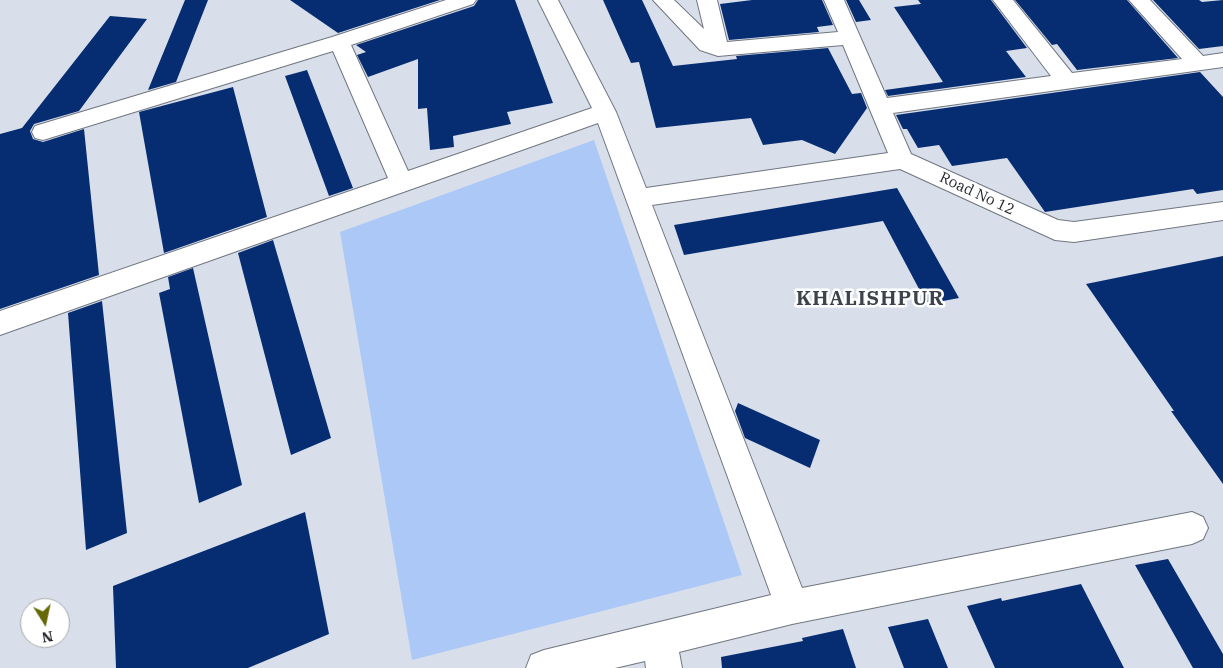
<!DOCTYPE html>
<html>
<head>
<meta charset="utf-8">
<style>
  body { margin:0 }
  #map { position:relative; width:1223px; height:668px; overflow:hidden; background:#d8dfea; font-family:"IBM Plex Serif",serif }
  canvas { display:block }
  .north { position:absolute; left:20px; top:598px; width:50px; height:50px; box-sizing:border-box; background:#fff; border:1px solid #a7a9aa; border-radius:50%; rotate:170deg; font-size:14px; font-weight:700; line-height:20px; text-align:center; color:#24272b }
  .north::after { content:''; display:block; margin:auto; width:18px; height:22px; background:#666804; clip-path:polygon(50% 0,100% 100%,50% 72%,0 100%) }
</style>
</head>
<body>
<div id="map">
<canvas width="1223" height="668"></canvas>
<div class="north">N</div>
</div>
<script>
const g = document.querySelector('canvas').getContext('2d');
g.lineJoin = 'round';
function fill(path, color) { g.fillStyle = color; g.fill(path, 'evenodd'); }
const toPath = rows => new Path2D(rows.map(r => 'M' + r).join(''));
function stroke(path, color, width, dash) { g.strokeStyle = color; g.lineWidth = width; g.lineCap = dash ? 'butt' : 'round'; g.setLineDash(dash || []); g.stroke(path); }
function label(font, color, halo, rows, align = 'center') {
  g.font = font + ' "IBM Plex Serif",serif'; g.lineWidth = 5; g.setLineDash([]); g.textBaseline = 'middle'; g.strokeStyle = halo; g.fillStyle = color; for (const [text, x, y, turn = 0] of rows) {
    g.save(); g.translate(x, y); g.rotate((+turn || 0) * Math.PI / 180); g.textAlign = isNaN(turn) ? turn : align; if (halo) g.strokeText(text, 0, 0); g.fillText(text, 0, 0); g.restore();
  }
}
const green = toPath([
  [594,140,742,575,412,660,340,232]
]);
const building = toPath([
  [185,0,208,0,176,82,148,90],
  [290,0,440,0,338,33],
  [478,0,515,0,553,103,507,112,511,124,453,136,454,147,430,150,427,108,418,109,418,59,368,77,357,55,366,52,356,45,474,6],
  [603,0,642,0,673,66,737,59,736,56,828,48,852,94,861,93,867,108,835,154,802,140,763,145,751,118,656,128,639,62,631,63],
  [752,0,822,0,833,25,817,27,819,32,729,40,720,4],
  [846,0,859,0,871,20,856,22],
  [918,0,991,0,1027,48,1006,51,1026,77,888,96,885,90,943,82,894,7,921,4],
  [1015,0,1127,0,1178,58,1077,70,1057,44,1052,45],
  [1153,0,1199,0,1202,2,1223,0,1223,46,1199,49],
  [110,16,147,19,79,111,34,124,30,131,33,139,43,142,84,129,99,275,0,309,0,134,22,128],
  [307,70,353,188,329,196,285,76],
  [1200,72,1223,97,1223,190,1197,194,1193,189,1045,212,1007,158,952,166,939,145,918,148,907,129,903,129,896,115],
  [233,87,267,217,164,253,139,112],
  [897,188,959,298,927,304,883,221,684,255,674,225],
  [273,240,331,438,291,455,238,253],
  [1223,256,1223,484,1171,411,1174,411,1086,284],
  [193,268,242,485,199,503,159,293,170,289,168,277],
  [102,301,127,533,86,550,68,313],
  [738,403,820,440,810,468,745,438,735,411],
  [305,512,329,634,248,668,116,668,113,586],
  [1168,559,1223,654,1223,668,1193,668,1135,565],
  [1081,584,1124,668,995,668,967,606,1001,598,1002,601],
  [928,619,948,668,904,668,888,627],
  [843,629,856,668,722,668,721,657,803,641,802,638]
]);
const minor = toPath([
  [446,0,476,0,473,4,351,45,408,171,592,108,538,0,558,0,616,112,646,188,888,153,843,45,718,56,700,50,653,0,674,0,704,29,697,0,717,0,727,42,838,32,824,0,844,0,887,98,1051,76,993,0,1013,0,1072,73,1182,59,1129,0,1150,0,1203,56,1223,53,1223,67,893,113,911,154,1058,220,1074,222,1223,202,1223,220,1074,242,1055,240,900,169,652,205,802,588,1192,512,1203,517,1208,528,1203,539,1192,544,792,624,679,652,682,668,646,668,645,661,615,668,526,668,531,655,544,650,771,595,598,123,0,335,0,311,388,178,333,51,43,140,35,138,32,132,35,126,332,37,446,0]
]);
const streetNames = [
  ["Road No 12",977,194,25]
];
const districtNames = [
  ["KHALISHPUR",870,299]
];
fill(green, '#acc8f7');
fill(building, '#062d72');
stroke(minor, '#707680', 2);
fill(minor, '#fff');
label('15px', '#24272b', '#fff', streetNames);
g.letterSpacing = '1px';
label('bold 20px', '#3d434b', '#fff', districtNames);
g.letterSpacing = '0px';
</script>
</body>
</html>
